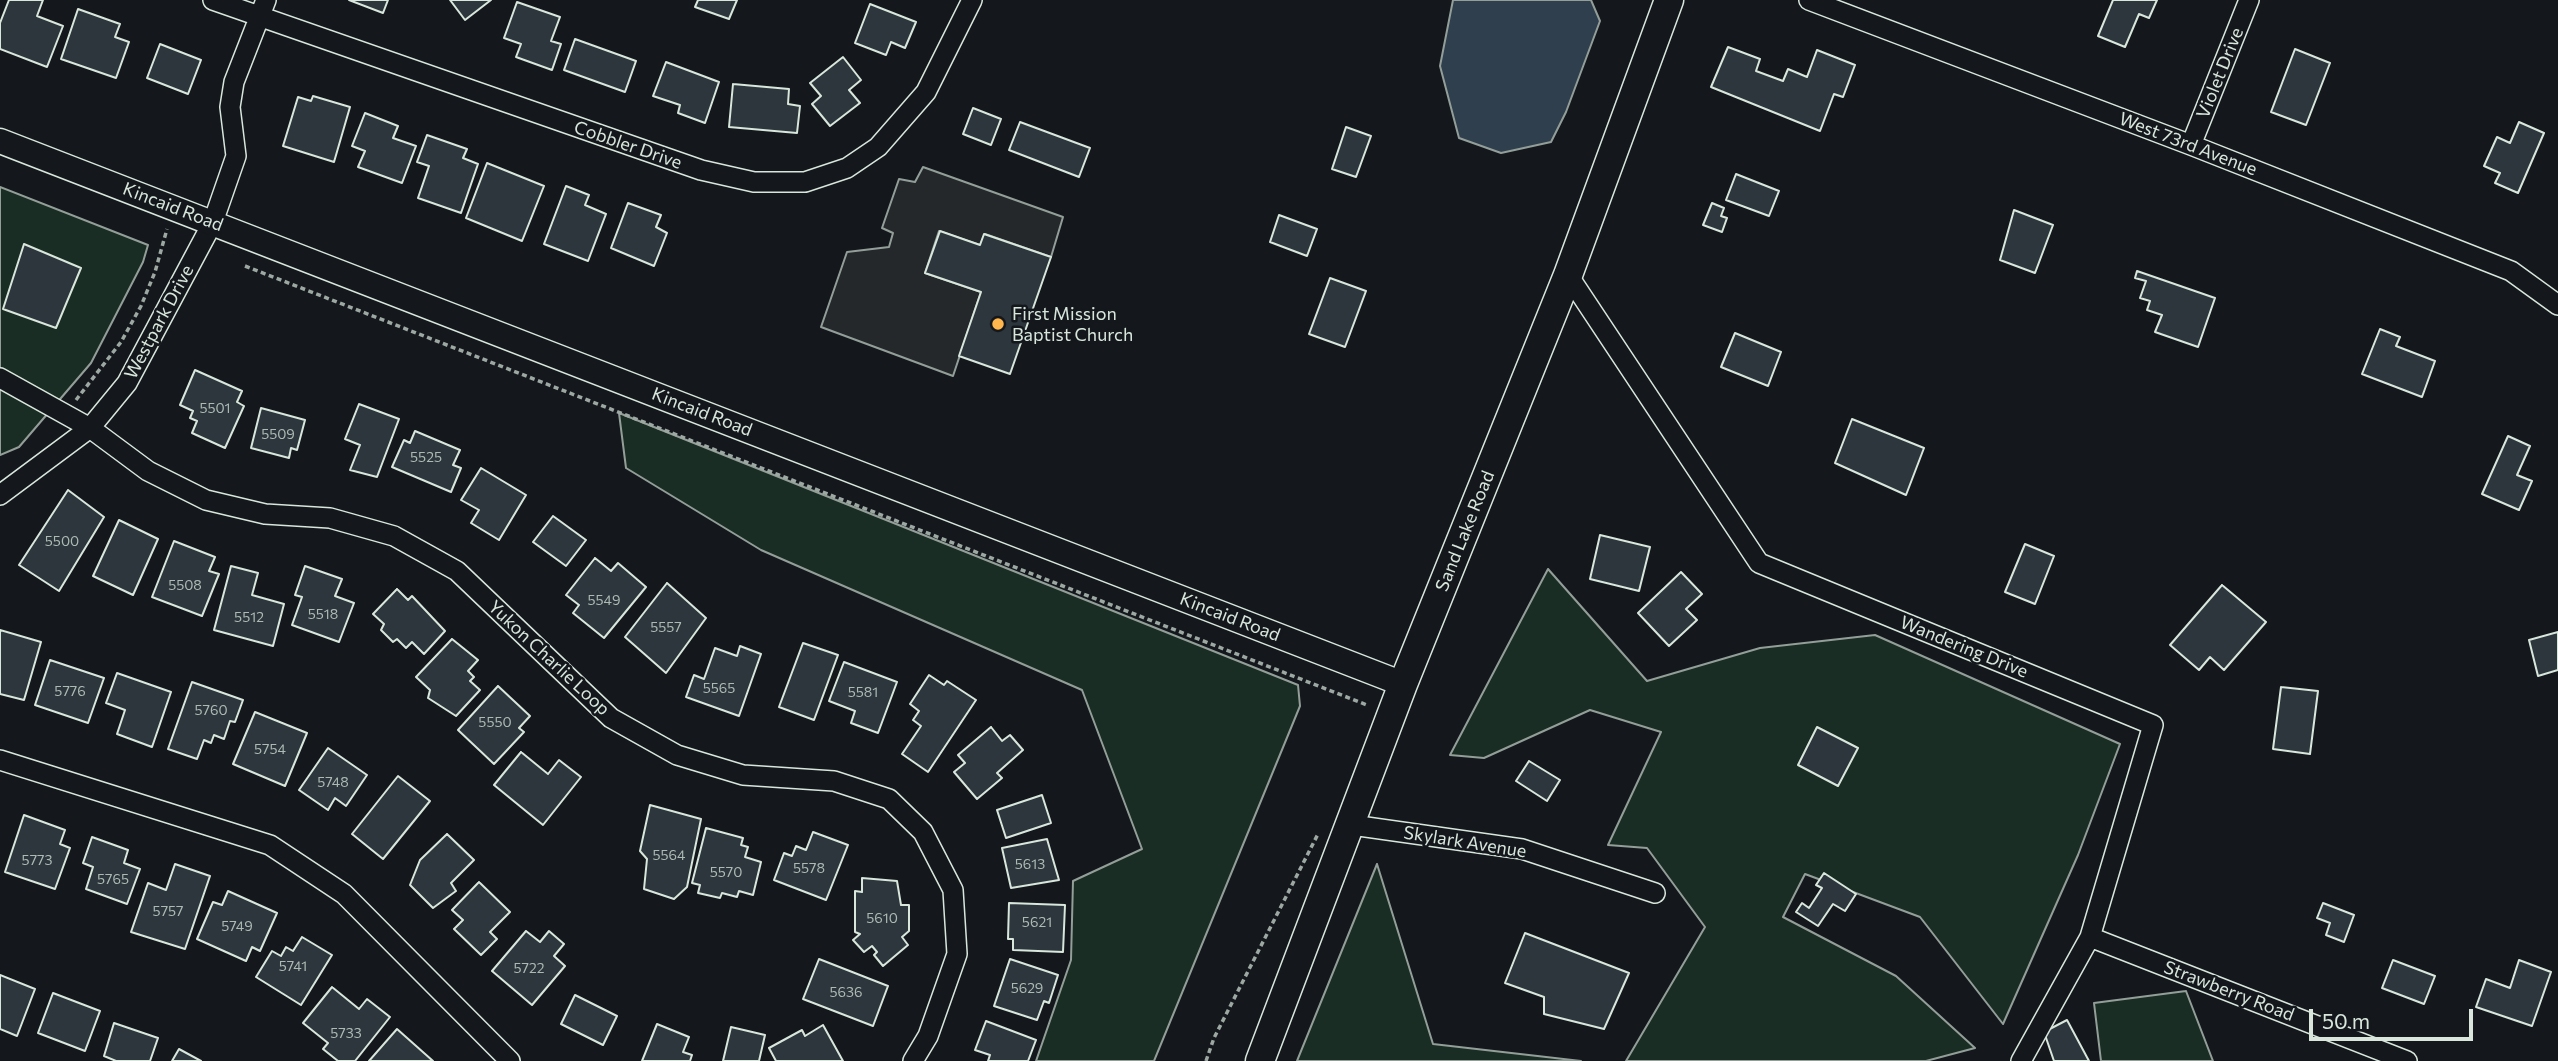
<!DOCTYPE html>
<html>
<head>
<meta charset="utf-8">
<style>
  body { margin:0 }
  #map { position:relative; width:2558px; height:1061px; overflow:hidden; background:#14181c; font-family:Commissioner,sans-serif }
  canvas { display:block }
  .scale { position:absolute; left:2309px; top:1009px; width:164px; height:32px; box-sizing:border-box; border:4px solid #d8e6dc; border-top:0; padding-left:9px; font-size:21px; line-height:24px; white-space:nowrap; color:#d8e6dc; -webkit-text-stroke:5px #14181c; paint-order:stroke }
</style>
</head>
<body>
<div id="map">
<canvas width="2558" height="1061"></canvas>
<div class="scale">50 m</div>
</div>
<script>
const g = document.querySelector('canvas').getContext('2d');
g.lineJoin = 'round';
function fill(path, color) { g.fillStyle = color; g.fill(path, 'evenodd'); }
const toPath = rows => new Path2D(rows.map(r => 'M' + r).join(''));
function stroke(path, color, width, dash) { g.strokeStyle = color; g.lineWidth = width; g.lineCap = dash ? 'butt' : 'round'; g.setLineDash(dash || []); g.stroke(path); }
function label(font, color, halo, rows, align = 'center') {
  g.font = font + ' Commissioner,sans-serif'; g.lineWidth = 5; g.setLineDash([]); g.textBaseline = 'middle'; g.strokeStyle = halo; g.fillStyle = color; for (const [text, x, y, turn = 0] of rows) {
    g.save(); g.translate(x, y); g.rotate((+turn || 0) * Math.PI / 180); g.textAlign = isNaN(turn) ? turn : align; if (halo) g.strokeText(text, 0, 0); g.fillText(text, 0, 0); g.restore();
  }
}
const green = toPath([
  [0,187,148,245,143,262,91,363,19,447,0,455,0,187],
  [619,413,1298,685,1300,706,1154,1061,1036,1061,1071,960,1073,881,1142,849,1082,690,761,550,626,468,619,413],
  [1548,569,1647,681,1760,648,1875,635,2120,744,2078,855,2003,1024,1920,917,1805,874,1783,917,1896,976,1975,1048,1926,1061,1626,1061,1705,927,1647,848,1608,845,1661,732,1590,710,1484,758,1450,755,1548,569],
  [1377,864,1433,1044,1581,1061,1297,1061,1377,864],
  [2186,991,2213,1061,2101,1061,2094,1003,2186,991]
]);
const parking = toPath([
  [923,167,1063,217,1051,257,985,234,980,245,939,231,925,273,981,292,953,376,821,327,847,252,889,247,893,233,882,228,899,179,915,182,923,167]
]);
const water = toPath([
  [1453,0,1591,0,1600,21,1566,112,1551,142,1501,153,1459,138,1440,66,1453,0]
]);
const building = toPath([
  [9,0,43,0,37,16,63,26,47,67,0,49,0,23,9,0],
  [349,0,388,0,383,13,349,0],
  [450,0,491,0,465,20,450,0],
  [698,0,737,0,729,19,695,7,698,0],
  [2113,0,2157,0,2149,18,2139,14,2125,47,2098,36,2113,0],
  [517,2,560,17,551,41,561,44,552,70,516,57,521,44,504,38,517,2],
  [870,4,916,22,905,48,891,42,886,55,855,43,870,4],
  [78,9,120,24,115,37,129,42,116,78,61,59,78,9],
  [575,39,636,61,625,92,564,70,575,39],
  [160,44,201,60,188,94,147,78,160,44],
  [1728,47,1760,59,1756,71,1783,81,1788,69,1807,77,1817,50,1855,65,1843,97,1834,94,1820,131,1711,87,1728,47],
  [2295,49,2330,63,2306,125,2271,112,2295,49],
  [843,57,861,80,849,90,860,103,830,126,812,104,821,96,810,83,843,57],
  [666,62,719,82,705,123,678,113,680,105,653,96,666,62],
  [733,84,789,89,788,104,800,106,797,133,729,127,733,84],
  [313,96,350,107,334,162,283,146,298,97,311,101,313,96],
  [973,108,1001,119,991,145,963,134,973,108],
  [365,113,398,126,393,138,416,146,402,183,358,167,365,151,352,146,365,113],
  [1020,122,1090,148,1079,177,1009,150,1020,122],
  [2519,122,2544,133,2518,193,2495,183,2500,173,2484,166,2497,137,2510,143,2519,122],
  [1346,127,1371,136,1356,177,1332,169,1346,127],
  [427,135,467,149,463,158,478,164,461,213,418,198,429,166,417,162,427,135],
  [487,163,544,186,522,241,466,218,487,163],
  [1736,174,1779,191,1769,216,1726,200,1736,174],
  [566,186,589,195,585,205,606,214,588,261,544,244,566,186],
  [628,203,661,215,656,227,667,233,654,266,611,248,628,203],
  [1712,203,1724,208,1721,216,1727,218,1722,232,1703,225,1712,203],
  [2014,210,2053,225,2035,273,2000,260,2014,210],
  [1279,215,1317,229,1307,256,1270,242,1279,215],
  [940,231,980,245,984,234,1051,257,1010,374,959,356,981,292,925,273,940,231],
  [24,244,81,268,56,328,3,309,24,244],
  [2137,271,2215,298,2198,347,2155,332,2162,315,2147,310,2150,301,2140,298,2146,281,2135,278,2137,271],
  [1330,278,1366,291,1345,347,1309,334,1330,278],
  [2380,329,2400,337,2396,346,2435,361,2422,397,2362,374,2380,329],
  [1735,333,1781,352,1768,386,1721,367,1735,333],
  [195,370,242,391,237,402,244,406,225,448,192,433,197,421,190,418,193,411,180,405,195,370],
  [359,404,399,419,377,477,350,470,360,445,345,439,359,404],
  [261,408,305,420,297,450,291,448,289,458,251,448,261,408],
  [1852,419,1924,448,1906,495,1835,463,1852,419],
  [415,431,460,450,453,465,461,468,451,492,392,467,404,440,410,443,415,431],
  [2508,436,2530,446,2517,475,2532,481,2519,510,2482,494,2508,436],
  [481,468,526,495,499,540,471,523,479,510,461,500,481,468],
  [68,490,104,517,59,591,19,565,68,490],
  [553,516,586,540,566,566,533,542,553,516],
  [119,520,158,539,133,595,93,576,119,520],
  [1600,535,1650,547,1639,591,1590,579,1600,535],
  [174,541,215,557,209,571,219,574,202,616,152,597,174,541],
  [2025,544,2054,556,2035,604,2005,592,2025,544],
  [595,558,611,571,618,563,646,587,604,638,573,613,579,605,566,595,595,558],
  [231,566,258,573,252,595,284,604,273,646,214,630,231,566],
  [305,566,342,579,335,596,354,603,339,642,292,625,302,597,295,595,305,566],
  [1681,572,1702,594,1686,609,1697,620,1669,646,1638,613,1681,572],
  [667,583,706,618,666,673,625,637,667,583],
  [2222,585,2266,622,2224,670,2210,657,2199,670,2170,645,2222,585],
  [397,589,408,600,412,596,445,631,424,654,412,642,406,648,397,639,393,642,381,630,384,624,373,614,397,589],
  [0,630,41,642,24,700,0,694,0,630],
  [2558,632,2558,670,2538,676,2529,640,2558,632],
  [452,639,478,660,468,671,474,677,470,681,480,690,456,716,428,698,430,690,416,677,452,639],
  [803,643,838,655,814,720,779,707,803,643],
  [740,646,761,654,739,716,686,697,694,675,704,679,715,648,737,656,740,646],
  [50,660,104,678,88,723,35,705,50,660],
  [844,662,897,682,878,733,851,723,855,711,829,701,844,662],
  [117,673,171,692,152,747,117,734,125,710,106,703,117,673],
  [929,675,944,685,947,681,976,700,928,772,902,754,921,726,913,720,919,711,910,704,929,675],
  [192,682,243,700,235,722,230,721,224,739,214,735,211,743,204,740,197,759,168,749,192,682],
  [498,686,530,716,519,728,524,732,494,764,458,730,498,686],
  [2281,687,2318,691,2310,754,2273,749,2281,687],
  [255,712,307,733,285,786,233,764,255,712],
  [991,727,1002,741,1010,735,1023,750,997,773,1002,778,977,799,954,772,965,763,958,755,991,727],
  [1817,727,1858,748,1838,786,1798,765,1817,727],
  [328,748,367,775,346,806,335,798,328,810,299,790,328,748],
  [521,752,548,774,559,760,581,777,543,825,494,785,521,752],
  [1529,761,1560,780,1547,801,1516,781,1529,761],
  [398,776,430,801,383,859,352,834,398,776],
  [1042,795,1051,823,1006,838,997,810,1042,795],
  [650,805,701,819,687,887,674,899,644,889,647,859,640,851,650,805],
  [24,815,65,830,60,844,70,848,55,889,5,872,24,815],
  [706,828,743,838,741,845,748,847,745,857,761,862,753,895,739,891,737,897,722,893,720,898,698,893,700,885,692,883,706,828],
  [813,832,848,845,826,900,774,880,784,853,792,856,796,846,806,850,813,832],
  [447,834,474,860,451,883,456,891,433,908,410,885,420,860,447,834],
  [92,837,128,850,124,863,140,869,127,904,86,889,93,867,83,863,92,837],
  [1047,839,1059,880,1011,888,1002,848,1047,839],
  [175,864,210,876,185,949,131,932,148,883,166,890,175,864],
  [1824,873,1856,894,1845,911,1833,904,1818,926,1796,912,1802,903,1809,908,1822,888,1816,885,1824,873],
  [862,878,897,881,901,905,909,905,909,931,902,937,908,945,883,966,874,955,877,952,872,946,864,952,853,940,860,934,855,932,855,891,862,892,862,878],
  [479,882,510,912,490,932,497,939,481,955,454,929,463,920,452,910,479,882],
  [228,891,277,913,260,951,252,947,246,961,197,939,213,902,222,905,228,891],
  [1009,903,1065,905,1063,952,1013,950,1013,939,1008,939,1009,903],
  [2323,903,2354,915,2344,942,2326,935,2330,923,2317,918,2323,903],
  [526,931,540,942,549,931,564,944,554,956,565,966,532,1005,492,971,526,931],
  [1525,933,1629,973,1604,1029,1544,1014,1544,997,1505,983,1525,933],
  [302,937,332,955,301,1005,256,977,272,951,281,956,286,947,293,951,302,937],
  [819,959,888,986,873,1026,803,999,819,959],
  [1010,959,1058,975,1049,1003,1044,1001,1037,1020,994,1006,1010,959],
  [2393,960,2435,976,2424,1004,2382,988,2393,960],
  [2519,960,2551,972,2532,1026,2476,1007,2486,979,2510,988,2519,960],
  [0,975,35,989,17,1036,0,1029,0,975],
  [332,987,359,1009,367,999,390,1017,355,1061,338,1061,323,1049,328,1043,303,1023,332,987],
  [53,993,100,1011,85,1051,38,1033,53,993],
  [575,995,617,1016,603,1045,561,1024,575,995],
  [2067,1020,2089,1061,2054,1061,2044,1032,2067,1020],
  [986,1021,1036,1040,1028,1061,988,1061,990,1055,975,1050,986,1021],
  [114,1023,158,1038,150,1061,116,1061,104,1056,114,1023],
  [657,1024,689,1037,683,1052,692,1055,690,1061,642,1061,657,1024],
  [823,1025,843,1061,776,1061,769,1048,802,1030,805,1036,823,1025],
  [731,1027,765,1035,759,1061,723,1061,731,1027],
  [397,1029,433,1061,369,1061,397,1029],
  [179,1049,201,1061,172,1061,179,1049]
]);
const path = toPath([
  [245,266,1367,705],
  [76,400,121,342,141,306,155,272,167,229],
  [1206,1061,1214,1038,1318,834]
]);
const minor = toPath([
  [213,0,701,170,754,182,805,182,847,168,878,147,926,92,972,0],
  [1809,0,2191,145,2511,271,2558,305],
  [2191,145,2249,0],
  [1568,275,1759,563,2153,725,2090,937,2021,1061],
  [0,378,90,428,148,471,206,500,265,514,330,518,394,536,457,571,611,718,677,755,743,775,834,781,889,799,923,832,953,890,957,954,928,1036,913,1061],
  [0,495,90,428,127,383,213,222,236,156,230,107,234,82,266,0],
  [0,760,270,845,344,894,510,1061],
  [1352,825,1522,849,1655,893],
  [2090,937,2407,1061]
]);
const tertiary = toPath([
  [0,141,1403,684]
]);
const secondary = toPath([
  [1260,1061,1403,684,1568,275,1669,0]
]);
const markers = [
  [998,324,7,"#ffb74d"]
];
const numberNames = [
  ["5501",215,408],
  ["5509",278,434],
  ["5525",426,457],
  ["5500",62,541],
  ["5508",185,585],
  ["5549",604,600],
  ["5518",323,614],
  ["5512",249,617],
  ["5557",666,627],
  ["5565",719,688],
  ["5776",70,691],
  ["5581",863,692],
  ["5760",211,710],
  ["5550",495,722],
  ["5754",270,749],
  ["5748",333,782],
  ["5564",669,855],
  ["5773",37,860],
  ["5613",1030,864],
  ["5578",809,868],
  ["5570",726,872],
  ["5765",113,879],
  ["5757",168,911],
  ["5610",882,918],
  ["5621",1037,922],
  ["5749",237,926],
  ["5741",293,966],
  ["5722",529,968],
  ["5629",1027,988],
  ["5636",846,992],
  ["5733",346,1033]
];
const streetNames = [
  ["Violet Drive",2220,73,-68],
  ["West 73rd Avenue",2188,144,21],
  ["Cobbler Drive",628,145,19],
  ["Kincaid Road",173,207,21],
  ["Westpark Drive",159,322,-62],
  ["Kincaid Road",702,412,21],
  ["Sand Lake Road",1465,531,-68],
  ["Kincaid Road",1230,617,21],
  ["Wandering Drive",1964,647,22],
  ["Yukon Charlie Loop",549,658,43],
  ["Skylark Avenue",1465,842,9],
  ["Strawberry Road",2229,991,21]
];
const poiNames = [
  ["First Mission",1012,314],
  ["Baptist Church",1012,335]
];
fill(green, '#1a2d24');
stroke(green, '#939e99', 2);
fill(parking, '#24282b');
stroke(parking, '#939e99', 2);
fill(water, '#2f3f4d');
stroke(water, '#939e99', 2);
fill(building, '#2c363c');
stroke(building, '#d8e6dc', 2);
stroke(minor, '#d8e6dc', 22);
stroke(tertiary, '#d8e6dc', 27);
stroke(secondary, '#d8e6dc', 31);
stroke(path, '#9da8a2', 3.5, [5, 3.5]);
stroke(minor, '#14181c', 19);
stroke(tertiary, '#14181c', 24);
stroke(secondary, '#14181c', 28);
for (const [x, y, r, color] of markers) { const dot = new Path2D(); dot.arc(x, y, r, 0, 2 * Math.PI); g.fillStyle = color; g.fill(dot); stroke(dot, '#14181c', 2.5); }
label('14px', '#adbab4', null, numberNames);
label('18px', '#d8e6dc', '#14181c', streetNames);
label('18px', '#d8e6dc', '#14181c', poiNames, 'left');
</script>
</body>
</html>
